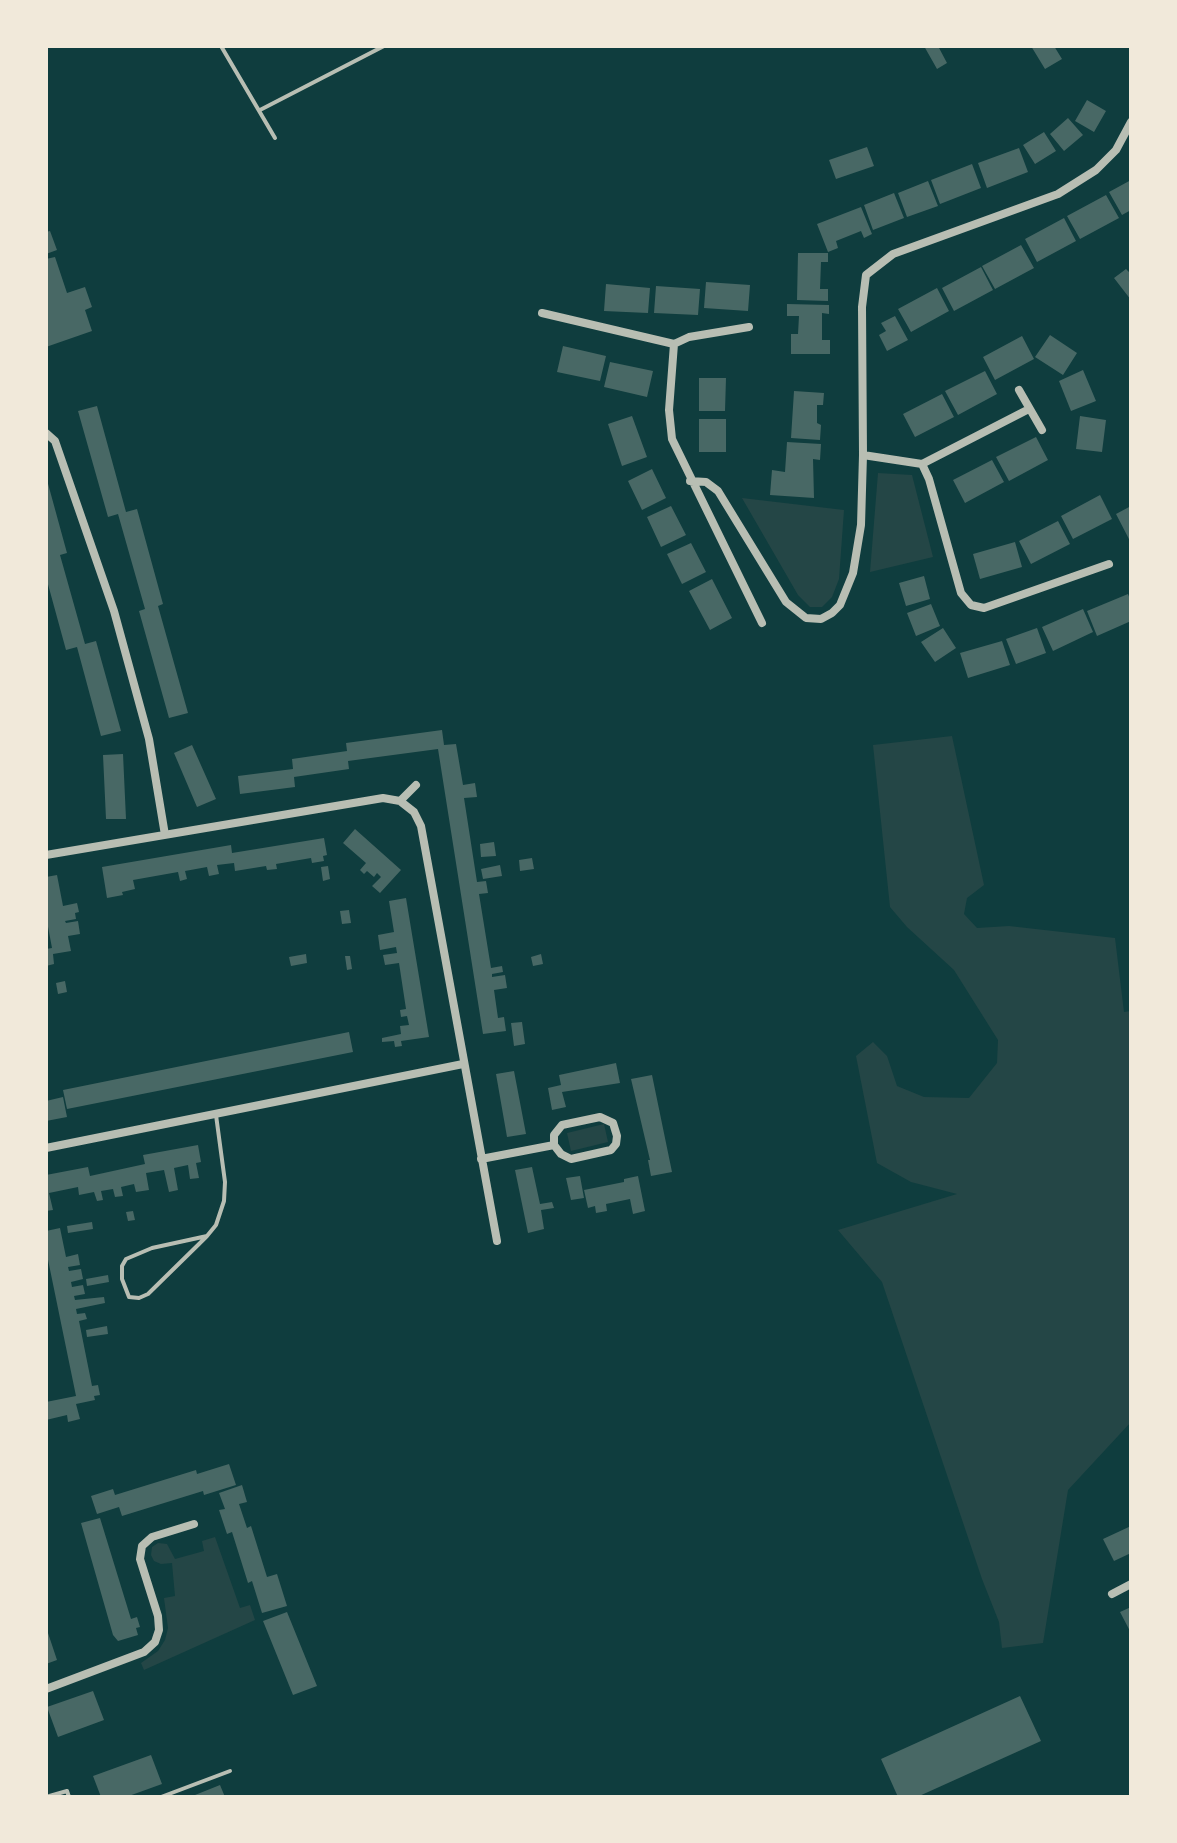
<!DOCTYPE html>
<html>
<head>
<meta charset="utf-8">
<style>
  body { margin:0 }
  #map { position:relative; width:1177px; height:1843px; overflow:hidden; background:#0f3d3e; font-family:Inter,sans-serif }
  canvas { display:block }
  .frame { position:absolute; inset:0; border:48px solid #f1e9da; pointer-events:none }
</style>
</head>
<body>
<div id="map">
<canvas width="1177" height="1843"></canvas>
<div class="frame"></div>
</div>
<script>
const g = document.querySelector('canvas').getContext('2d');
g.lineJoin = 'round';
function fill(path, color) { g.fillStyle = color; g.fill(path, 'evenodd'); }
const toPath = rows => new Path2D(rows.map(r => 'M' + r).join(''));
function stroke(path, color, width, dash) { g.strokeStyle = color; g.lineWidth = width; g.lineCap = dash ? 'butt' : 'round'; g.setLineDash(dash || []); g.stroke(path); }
const green = toPath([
  [878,473,912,475,933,557,870,572],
  [742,498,844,510,839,579,832,597,822,607,810,607,798,595],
  [952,736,984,885,967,898,964,914,977,928,1009,926,1115,938,1124,1012,1131,1011,1131,1422,1068,1490,1043,1643,1002,1648,999,1622,982,1579,882,1282,838,1230,957,1194,911,1182,877,1163,856,1056,873,1042,887,1056,897,1086,924,1097,969,1098,997,1063,998,1040,954,970,907,927,890,907,873,745],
  [604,1124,608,1142,571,1151,567,1133],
  [215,1537,240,1608,250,1605,255,1620,144,1670,141,1663,158,1651,165,1640,168,1628,164,1598,175,1596,172,1563,161,1564,154,1561,151,1555,152,1547,158,1543,167,1544,175,1559,204,1551,202,1541]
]);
const building = toPath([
  [924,46,938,46,947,63,937,69],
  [1031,46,1054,46,1062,59,1045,69],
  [1087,100,1106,111,1094,132,1075,121],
  [1068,118,1083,135,1064,151,1050,134],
  [1044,132,1056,151,1035,164,1023,145],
  [867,147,874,166,836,179,829,160],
  [1019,148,1028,172,987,188,978,163],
  [972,164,981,188,940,204,931,180],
  [1131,180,1131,210,1122,215,1109,192],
  [928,181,938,206,907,217,898,193],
  [894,193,904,218,873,230,864,205],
  [1106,195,1119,218,1080,239,1067,216],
  [861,207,872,234,864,238,861,231,836,241,838,248,828,252,817,224],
  [1064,218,1076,241,1037,262,1025,239],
  [50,231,57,250,46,254,46,232],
  [1021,245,1034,268,995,289,982,266],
  [798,253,828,253,828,262,821,262,820,289,828,289,828,301,797,300],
  [55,257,67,293,85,287,92,307,85,310,92,331,46,347,46,259],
  [981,267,993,290,954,311,942,288],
  [1126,269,1129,272,1131,271,1131,300,1114,278],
  [706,282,750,285,748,311,704,308],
  [606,284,650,288,648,313,604,311],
  [656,286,700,289,698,315,654,313],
  [937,288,949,311,911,332,898,309],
  [787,304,829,305,829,314,822,313,822,340,830,340,830,354,791,354,791,334,798,334,799,316,787,316],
  [895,316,908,340,887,351,879,335,886,331,881,323],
  [1050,335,1077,353,1063,375,1035,357],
  [1022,336,1034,359,995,380,983,357],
  [563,346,606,356,600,381,557,372],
  [610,362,653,371,647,397,604,387],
  [1083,370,1096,401,1071,411,1059,381],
  [985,371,997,394,958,415,945,391],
  [699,378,726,378,725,411,699,411],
  [794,391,824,393,823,405,817,405,817,423,821,425,820,440,791,438],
  [942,394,954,417,915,437,903,414],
  [97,406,126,512,137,509,163,604,158,606,188,713,169,718,139,611,145,609,118,514,108,517,78,411],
  [632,416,647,457,622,466,608,424],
  [1080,416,1106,420,1102,452,1076,449],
  [699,419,726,419,726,452,699,452],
  [1036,437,1048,460,1009,481,996,457],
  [787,442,821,444,820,460,813,459,814,498,770,495,772,470,785,472],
  [992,460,1004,482,965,503,953,480],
  [652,469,666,498,642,510,628,481],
  [47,480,67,553,60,555,85,644,96,641,121,731,101,736,77,647,66,650,46,577],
  [1100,495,1112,519,1073,539,1061,516],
  [671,506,686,535,661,547,647,517],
  [1131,506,1131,543,1116,514],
  [1058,521,1070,544,1031,564,1019,541],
  [1015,542,1022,567,980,579,973,554],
  [691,543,706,572,682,584,667,554],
  [924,576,930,599,906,606,899,583],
  [712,579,732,618,710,630,689,591],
  [1128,594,1131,602,1131,621,1097,636,1087,611],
  [931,604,940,626,916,636,907,613],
  [1083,609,1093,632,1053,651,1042,627],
  [943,628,956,648,935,662,921,642],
  [1037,628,1046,653,1016,664,1006,639],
  [1002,641,1010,665,968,678,960,653],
  [442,730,444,745,456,744,463,785,475,783,477,797,464,798,477,882,486,881,488,893,479,894,491,968,502,966,503,972,492,974,492,977,505,975,507,988,494,990,498,1018,504,1017,506,1031,483,1034,438,749,348,761,349,769,294,777,295,787,240,794,238,776,293,769,292,759,347,751,346,743],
  [192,745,216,799,197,807,174,753],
  [123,754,126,819,106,819,103,755],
  [355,829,401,870,380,893,372,886,381,877,377,873,374,877,367,871,364,874,360,870,366,863,343,843],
  [324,838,327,855,323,856,324,861,312,863,311,858,276,864,277,869,267,870,266,866,235,871,234,863,217,865,219,874,209,876,207,867,185,871,187,879,180,881,178,872,133,880,135,889,122,892,123,895,107,898,102,867,231,845,232,853],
  [494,842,496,856,481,857,480,844],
  [532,858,534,869,520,871,519,860],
  [500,865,502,876,483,879,481,869],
  [328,866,330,879,323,881,321,867],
  [57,875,63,906,77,903,79,912,75,913,76,919,65,921,66,923,78,921,80,934,68,936,71,951,53,954,54,964,46,966,46,949,52,948,46,916,46,877],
  [406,898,429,1037,401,1041,402,1046,395,1047,394,1041,382,1042,382,1038,401,1034,400,1026,409,1025,407,1016,401,1017,400,1010,406,1009,399,963,385,965,383,955,397,953,396,947,380,950,378,935,394,932,389,901],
  [349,910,351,923,342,924,340,911],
  [306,954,307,963,291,966,289,957],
  [541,954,543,964,533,966,531,957],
  [345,956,350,956,352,969,347,970],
  [65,981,67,992,58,994,56,983],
  [522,1022,525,1044,514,1046,511,1023],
  [349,1032,353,1052,67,1109,63,1090],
  [616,1063,620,1083,562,1092,566,1107,552,1110,548,1088,561,1085,559,1075],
  [514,1071,526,1134,507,1137,496,1074],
  [652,1075,672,1172,651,1176,648,1160,650,1160,631,1079],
  [63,1097,67,1117,46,1121,46,1101],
  [198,1145,201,1162,196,1163,199,1178,190,1179,188,1165,174,1168,178,1190,169,1192,164,1170,146,1173,149,1190,136,1192,134,1184,121,1187,123,1196,115,1197,113,1189,101,1191,103,1200,97,1201,94,1192,79,1195,78,1187,49,1193,53,1210,46,1211,46,1175,88,1167,90,1176,145,1164,143,1155],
  [532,1167,540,1204,552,1202,554,1208,541,1210,544,1229,528,1233,515,1170],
  [580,1176,584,1198,571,1200,566,1178],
  [638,1176,645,1211,633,1214,630,1199,606,1204,607,1211,596,1213,595,1206,588,1208,584,1190,624,1182,624,1179],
  [133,1211,135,1220,128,1221,126,1212],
  [92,1222,93,1229,68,1233,67,1226],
  [60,1228,66,1257,78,1254,80,1265,68,1267,69,1271,81,1269,83,1279,71,1282,72,1287,83,1285,85,1294,74,1296,75,1300,104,1297,105,1303,76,1309,77,1314,85,1313,87,1319,79,1321,92,1386,98,1385,100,1395,94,1396,95,1400,76,1404,80,1419,68,1422,67,1415,46,1420,46,1402,76,1396,46,1250,46,1231],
  [108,1275,109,1282,87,1286,86,1279],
  [107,1326,108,1334,87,1337,86,1330],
  [229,1464,236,1485,204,1495,203,1491,122,1516,119,1507,97,1514,91,1496,113,1489,115,1495,196,1470,197,1474],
  [242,1485,247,1502,239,1504,247,1528,251,1526,267,1577,277,1574,287,1606,262,1613,252,1581,248,1583,232,1532,227,1534,219,1510,225,1509,219,1493],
  [100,1518,131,1619,137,1617,140,1627,136,1628,138,1635,118,1641,113,1635,81,1523],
  [1131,1526,1131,1553,1114,1561,1103,1539],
  [1131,1607,1131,1633,1120,1612],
  [287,1612,317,1686,293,1695,263,1621],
  [46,1627,57,1660,46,1664],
  [93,1691,104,1720,58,1737,47,1707],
  [1020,1696,1041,1741,917,1797,898,1797,881,1759],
  [151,1755,162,1784,126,1797,101,1797,93,1776],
  [220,1785,225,1797,190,1797]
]);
const service = toPath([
  [221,46,275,138],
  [260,110,384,46],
  [207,1236,152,1248,126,1259,122,1266,122,1279,129,1297,139,1298,148,1294,199,1244,207,1236,216,1225,224,1201,225,1182,216,1115],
  [46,1797,67,1791,69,1797],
  [161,1797,230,1771]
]);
const minor = toPath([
  [542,313,674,344,689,337,749,327],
  [674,344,669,410,672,439,762,623],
  [1019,390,1042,430],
  [46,433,55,441,114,611,149,739,165,835],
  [863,455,922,464,929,479,961,593,971,605,984,608,1109,564],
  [922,464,1029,409],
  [690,481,706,482,718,491,786,602,806,618,821,619,832,613,840,605,853,573,861,525,863,455,862,307,866,275,893,254,1058,194,1096,170,1116,150,1131,122],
  [400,801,414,812,421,826,497,1241],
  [46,855,383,798,400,801,416,785],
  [46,1148,463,1064],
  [481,1159,554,1145,554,1135,562,1125,600,1117,613,1123,617,1136,616,1144,611,1150,571,1159,561,1154,554,1145],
  [1112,1594,1131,1584],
  [46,1689,144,1652,155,1642,159,1630,158,1616,140,1559,142,1546,152,1537,194,1524]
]);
fill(green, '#244646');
fill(building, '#486865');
stroke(service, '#b8beb3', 4);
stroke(minor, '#b8beb3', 8);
</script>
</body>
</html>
